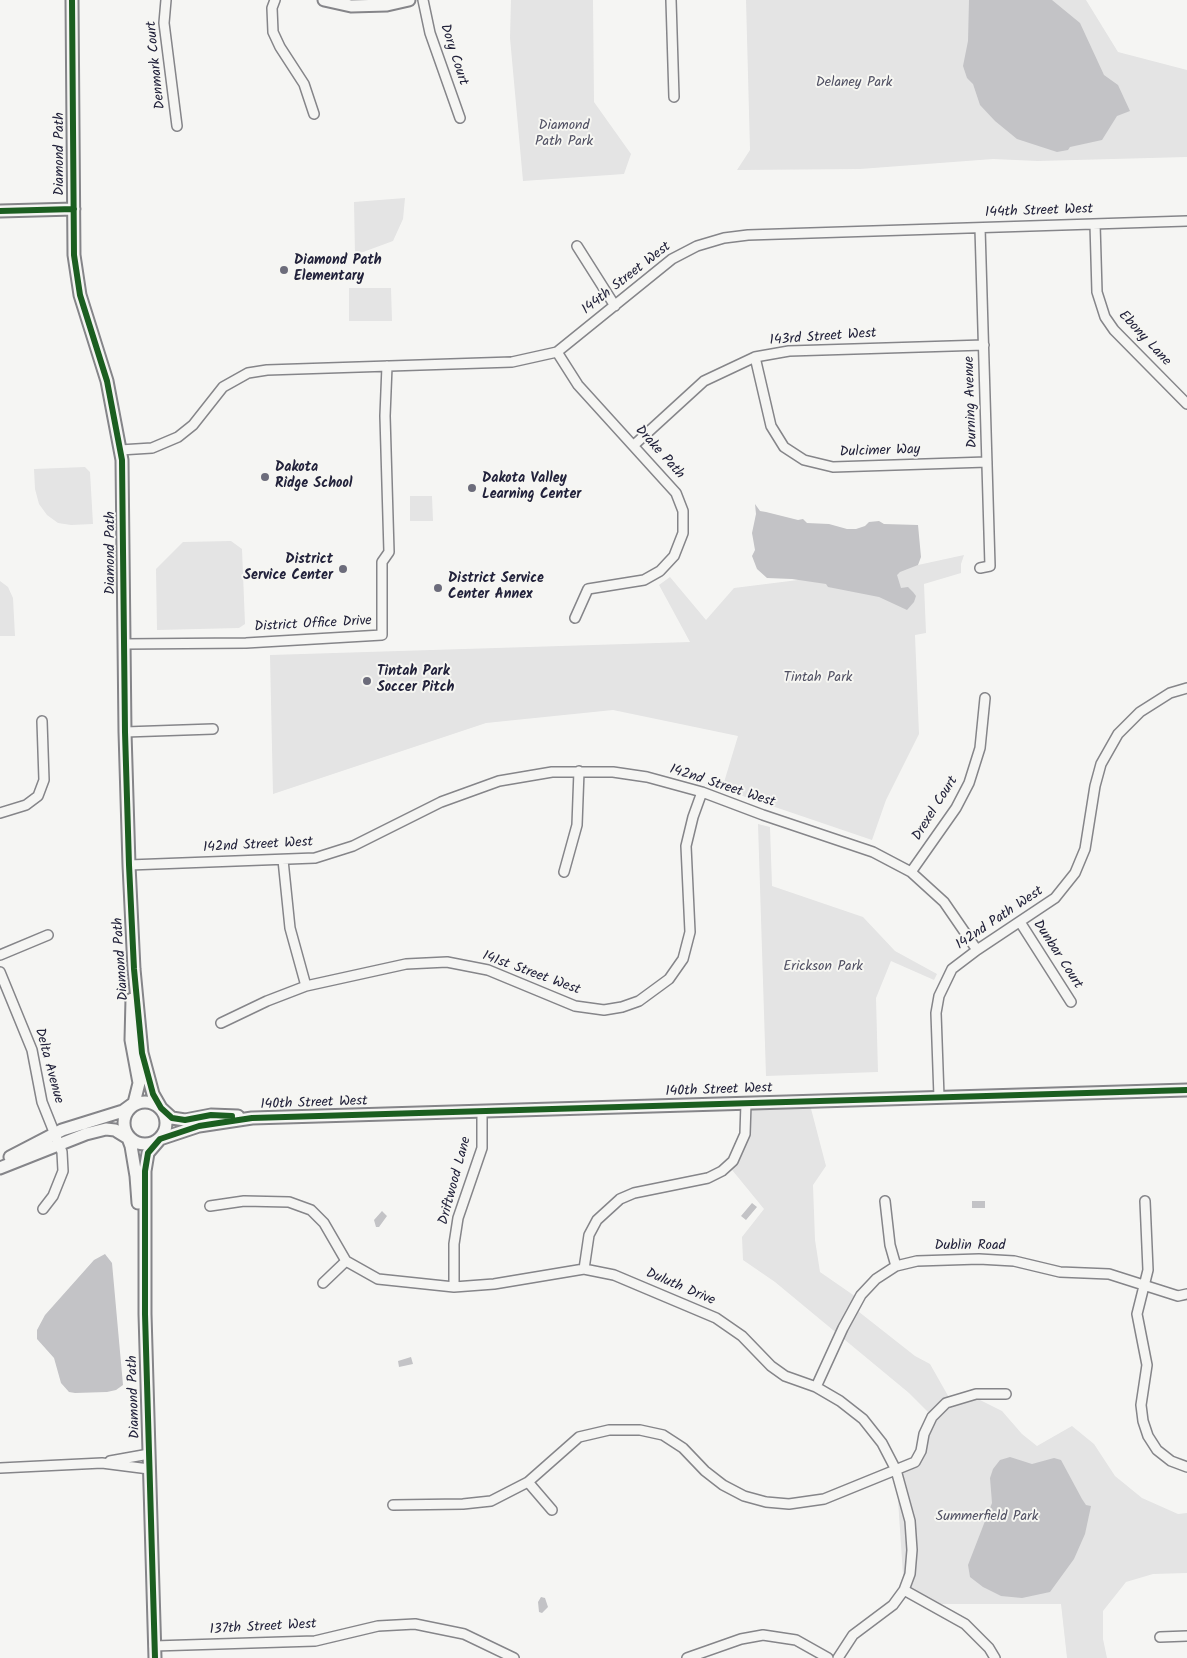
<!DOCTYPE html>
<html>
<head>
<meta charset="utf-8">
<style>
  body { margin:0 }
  canvas { display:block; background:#f5f5f3 }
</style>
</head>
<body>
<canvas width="1187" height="1658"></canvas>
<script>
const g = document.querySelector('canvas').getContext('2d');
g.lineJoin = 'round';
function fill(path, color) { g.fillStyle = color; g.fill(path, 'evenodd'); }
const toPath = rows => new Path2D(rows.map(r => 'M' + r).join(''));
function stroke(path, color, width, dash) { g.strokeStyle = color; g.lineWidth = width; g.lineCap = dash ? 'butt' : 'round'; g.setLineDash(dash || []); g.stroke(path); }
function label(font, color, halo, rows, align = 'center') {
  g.font = font + ' Kalam,sans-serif'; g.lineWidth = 4; g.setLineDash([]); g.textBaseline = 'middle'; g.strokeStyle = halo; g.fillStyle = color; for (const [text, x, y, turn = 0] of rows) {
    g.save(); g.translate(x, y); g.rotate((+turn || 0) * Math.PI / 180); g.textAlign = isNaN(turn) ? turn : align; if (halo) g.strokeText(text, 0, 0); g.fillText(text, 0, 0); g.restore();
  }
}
const green = toPath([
  [511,0,593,0,594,102,631,154,624,174,523,181,510,38],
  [746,0,1086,0,1118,52,1187,70,1187,157,1038,161,993,159,860,169,737,170,750,150],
  [405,198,403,219,393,241,355,255,354,202],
  [349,288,391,288,392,321,349,321],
  [85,467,90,472,93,524,71,525,58,523,47,515,39,504,35,489,34,469],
  [410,496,432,496,433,521,410,521],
  [231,541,242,549,245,624,239,628,157,630,156,569,183,542],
  [964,555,961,564,961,573,924,584,926,633,915,635,919,734,886,800,872,840,722,789,738,736,613,710,486,723,273,794,270,655,690,642,659,585,670,577,706,620,734,588,918,565],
  [0,581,8,587,13,598,15,636,0,636],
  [758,824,770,827,772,886,863,917,895,951,937,974,934,980,891,961,876,998,878,1072,766,1076],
  [809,1101,826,1166,813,1185,815,1240,820,1272,859,1299,854,1308,915,1356,930,1364,951,1401,970,1395,1002,1411,1022,1434,1037,1446,1072,1426,1094,1444,1115,1476,1142,1498,1178,1514,1187,1513,1187,1573,1153,1574,1126,1582,1103,1611,1103,1639,1107,1658,1067,1658,1061,1604,928,1604,904,1590,896,1470,915,1462,932,1416,909,1393,775,1282,743,1260,742,1237,764,1209,728,1165,746,1116,746,1103]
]);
const water = toPath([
  [969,0,1052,0,1080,23,1104,75,1118,85,1130,111,1117,116,1102,140,1070,147,1068,150,1057,152,1017,139,995,121,980,105,973,84,967,78,963,66,968,41],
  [755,504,760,511,766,512,798,520,803,519,807,523,829,524,847,529,856,529,865,526,869,522,879,521,884,524,918,525,921,557,918,565,900,572,897,575,901,588,908,587,913,592,916,596,914,602,907,610,879,597,828,587,826,584,792,579,767,578,757,569,752,556,755,550,752,533,756,514],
  [972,1201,985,1201,985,1208,972,1208],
  [752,1203,757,1207,746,1220,741,1216],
  [382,1211,387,1216,379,1227,376,1227,374,1220],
  [105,1254,112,1263,123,1385,116,1390,107,1392,75,1393,69,1392,61,1383,54,1358,37,1339,37,1330,45,1315,94,1260],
  [411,1357,413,1364,399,1367,398,1361],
  [1010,1457,1032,1464,1054,1458,1061,1460,1082,1499,1086,1505,1091,1506,1085,1534,1074,1559,1050,1592,1022,1598,1001,1596,983,1587,970,1577,968,1565,992,1503,990,1478,993,1469,1000,1460],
  [541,1597,545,1598,548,1607,542,1613,539,1612,538,1602]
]);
const minor = toPath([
  [166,0,164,23,177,126],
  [275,0,272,8,273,32,280,47,304,84,314,114],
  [423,0,430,33,460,118],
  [671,0,674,97],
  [1095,224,1097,292,1105,317,1114,330,1187,404],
  [980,228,990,566,980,568],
  [577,246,615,306],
  [557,352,578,385,676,493,683,511,683,533,674,556,660,571,644,580,588,589,575,618],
  [755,357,771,426,784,447,804,460,833,467,987,462],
  [634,445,704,381,755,357,789,351,984,345],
  [120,450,152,448,178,437,193,425,223,387,248,373,267,370,512,362,557,352,672,259,697,246,724,238,748,235,1187,221],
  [124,644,246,643,382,635,382,562,389,552,385,416,387,366],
  [125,732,213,729],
  [0,813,26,805,38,796,44,780,42,721],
  [283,860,290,928,306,986],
  [129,865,315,858,353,846,441,802,499,781,552,772,613,772,647,777,702,792,763,815,873,852,911,872,944,902,977,950],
  [564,872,577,825,579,771],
  [911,872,956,808,969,783,980,748,985,698],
  [1020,922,1071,1002],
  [0,955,48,935],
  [0,972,32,1050,42,1102,62,1152,63,1171,53,1196,43,1209],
  [221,1023,267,1001,306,986,406,964,447,962,488,970,575,1006,604,1010,622,1007,639,1001,669,979,683,959,690,932,686,846,693,817,702,792],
  [939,1097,936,1013,939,996,952,969,977,950,1055,898,1075,873,1085,849,1095,786,1101,764,1118,734,1140,712,1170,693,1187,688],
  [885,1201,890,1245,896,1266],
  [1145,1201,1148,1270,1137,1314,1147,1365,1141,1405,1143,1421,1148,1436,1157,1450,1171,1461,1187,1467],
  [210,1206,244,1201,289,1202,311,1210,324,1223,346,1261,378,1279,454,1287,494,1284,584,1269,614,1275,716,1318,742,1336,771,1366,785,1376,816,1387,840,1401,863,1419,882,1443,896,1470,910,1521,912,1550,910,1574,904,1590,893,1605,853,1635,838,1658],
  [584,1269,589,1235,597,1220,620,1199,634,1193,708,1178,722,1171,733,1161,745,1134,746,1103],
  [323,1283,346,1261],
  [454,1287,454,1244,458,1218,482,1148,482,1112],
  [816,1387,843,1328,861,1295,876,1279,896,1266,917,1261,979,1259,1014,1261,1060,1272,1109,1274,1178,1296,1187,1294],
  [110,1461,149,1454],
  [0,1468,102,1463,149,1469],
  [528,1482,552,1510],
  [393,1505,463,1504,491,1501,528,1482,579,1437,609,1430,640,1430,663,1435,683,1448,705,1471,723,1485,744,1496,766,1502,789,1504,824,1499,915,1462,921,1451,924,1434,932,1417,946,1403,976,1394,1006,1394],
  [904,1590,965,1624,989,1648,995,1658],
  [1160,1637,1187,1636],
  [154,1646,315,1641,378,1626,415,1624,464,1634,514,1658],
  [687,1658,741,1639,763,1635,796,1640,828,1658]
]);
const tertiary = toPath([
  [72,0,74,255,80,295,107,381,122,460,125,732,129,865,134,969,142,1053,153,1094,161,1108,172,1118,185,1120,211,1115,238,1116],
  [324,0,351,6,387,5,409,0],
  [0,211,74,209],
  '124 1123a21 21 0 1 1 42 0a21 21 0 1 1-42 0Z',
  [10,1157,62,1130,123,1111,134,1103,139,1083,131,1040,132,999],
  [0,1168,86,1134,106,1129,115,1130,128,1138,131,1146,136,1176,138,1203],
  [155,1658,145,1314,145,1171,148,1153,160,1139,199,1126,252,1118,1187,1090]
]);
const cycleway = toPath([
  [72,0,74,255,80,295,107,381,122,460,125,732,129,865,134,969,142,1053,153,1094,161,1108,172,1118,185,1120,211,1115,232,1116],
  [0,211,74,209],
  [155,1658,145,1314,145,1171,148,1153,160,1139,199,1126,252,1118,1187,1090]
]);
const markers = [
  [284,270,5,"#6c6c7b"],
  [265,477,5,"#6c6c7b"],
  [472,488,5,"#6c6c7b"],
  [343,569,5,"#6c6c7b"],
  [438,588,5,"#6c6c7b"],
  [367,681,5,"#6c6c7b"]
];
const streetNames = [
  ["Dory Court",453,55,72],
  ["Denmark Court",157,65,-96],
  ["Diamond Path",61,154,-90],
  ["144th Street West",1039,212,-2],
  ["144th Street West",627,279,-38],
  ["143rd Street West",823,338,-4],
  ["Ebony Lane",1144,339,47],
  ["Durning Avenue",972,402,-92],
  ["Dulcimer Way",880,452,-2],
  ["Drake Path",659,453,48],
  ["Diamond Path",112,553,-90],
  ["District Office Drive",313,625,-3],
  ["142nd Street West",722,787,18],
  ["Drexel Court",936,809,-58],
  ["142nd Street West",258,846,-3],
  ["142nd Path West",1000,919,-34],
  ["Dunbar Court",1057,955,57],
  ["Diamond Path",122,959,-94],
  ["141st Street West",531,974,20],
  ["Delta Avenue",48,1066,75],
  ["140th Street West",719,1091,-2],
  ["140th Street West",314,1104,-2],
  ["Driftwood Lane",456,1181,-75],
  ["Dublin Road",970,1247],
  ["Duluth Drive",680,1288,23],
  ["Diamond Path",135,1397,-92],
  ["137th Street West",263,1628,-3]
];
const parkNames = [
  ["Delaney Park",854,84],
  ["Diamond",564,127],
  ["Path Park",564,143],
  ["Tintah Park",818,679],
  ["Erickson Park",823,968],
  ["Summerfield Park",987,1518]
];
const poiNames = [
  ["Diamond Path",294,262],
  ["Elementary",294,278],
  ["Dakota",275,469],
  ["Ridge School",275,485],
  ["Dakota Valley",482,480],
  ["Learning Center",482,496],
  ["District",333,561,"right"],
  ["Service Center",333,577,"right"],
  ["District Service",448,580],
  ["Center Annex",448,596],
  ["Tintah Park",377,673],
  ["Soccer Pitch",377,689]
];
fill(green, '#e4e4e4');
fill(water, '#c3c3c6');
stroke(minor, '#858589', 12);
stroke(tertiary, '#858589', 15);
stroke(minor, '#f5f5f3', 9);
stroke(tertiary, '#f5f5f3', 11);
stroke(cycleway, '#1b5e20', 6);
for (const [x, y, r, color] of markers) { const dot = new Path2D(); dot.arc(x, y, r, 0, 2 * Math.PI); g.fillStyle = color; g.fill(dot); stroke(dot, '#f6f6f2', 2); }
label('14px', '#22223b', '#f6f6f2', streetNames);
label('14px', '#4f4f62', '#f6f6f2', parkNames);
label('bold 14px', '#22223b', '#f6f6f2', poiNames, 'left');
</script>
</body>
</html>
